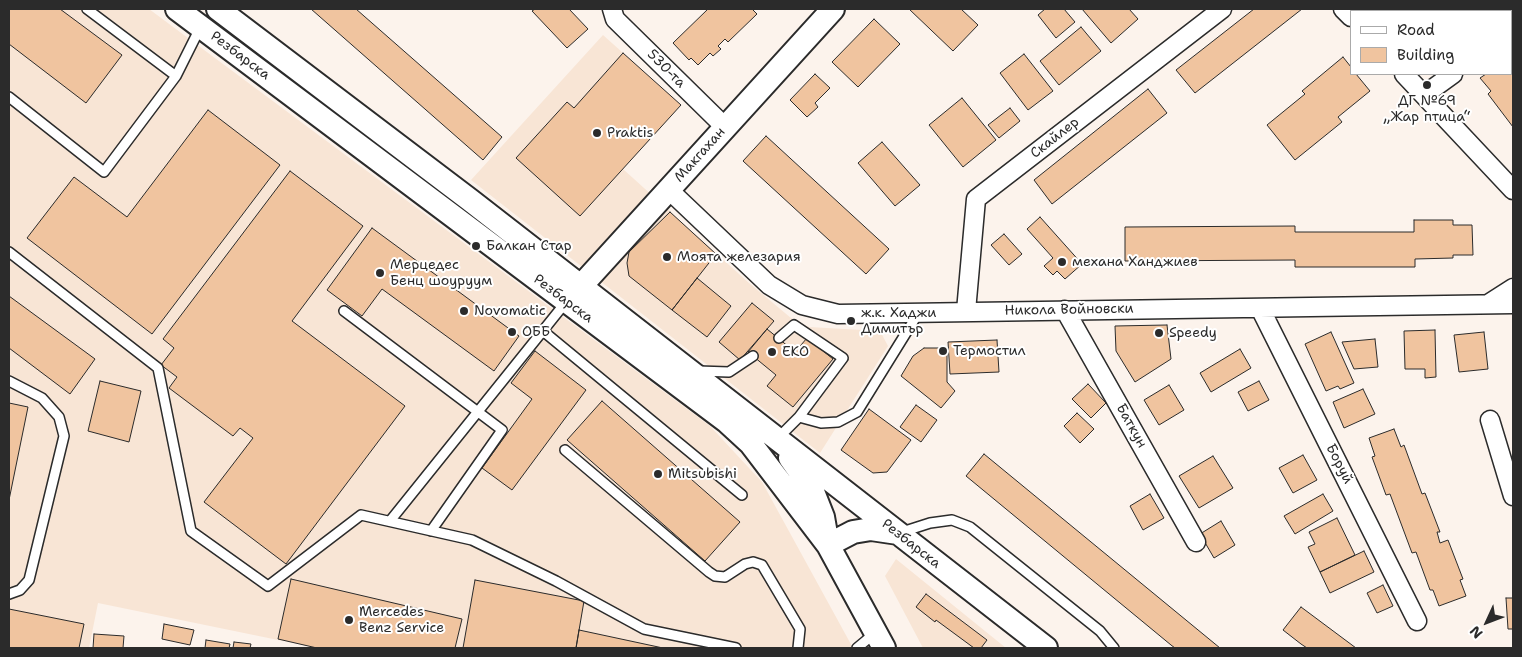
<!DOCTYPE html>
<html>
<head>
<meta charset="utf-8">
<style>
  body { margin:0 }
  #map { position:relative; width:1522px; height:657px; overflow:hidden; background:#fcf3ec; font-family:"Shantell Sans",sans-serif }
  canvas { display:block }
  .frame { position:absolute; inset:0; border:10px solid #2b2b2b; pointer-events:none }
  .legend { position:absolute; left:1350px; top:10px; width:162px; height:65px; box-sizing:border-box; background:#fff; border:1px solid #aaa; margin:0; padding:6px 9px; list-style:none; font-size:15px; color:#2b2b2b }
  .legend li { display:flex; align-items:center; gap:10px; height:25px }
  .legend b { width:25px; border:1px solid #aaa }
  .north { position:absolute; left:1462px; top:597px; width:50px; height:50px; -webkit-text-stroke:4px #fff; paint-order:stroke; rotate:227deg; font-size:14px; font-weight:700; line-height:20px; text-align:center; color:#2b2b2b }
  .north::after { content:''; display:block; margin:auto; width:18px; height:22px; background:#2b2b2b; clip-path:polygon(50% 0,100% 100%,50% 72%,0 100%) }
</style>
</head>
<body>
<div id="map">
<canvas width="1522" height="657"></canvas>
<div class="frame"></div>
<ul class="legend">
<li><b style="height:6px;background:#fff"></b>Road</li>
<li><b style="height:14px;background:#f0c49f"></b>Building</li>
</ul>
<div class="north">N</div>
</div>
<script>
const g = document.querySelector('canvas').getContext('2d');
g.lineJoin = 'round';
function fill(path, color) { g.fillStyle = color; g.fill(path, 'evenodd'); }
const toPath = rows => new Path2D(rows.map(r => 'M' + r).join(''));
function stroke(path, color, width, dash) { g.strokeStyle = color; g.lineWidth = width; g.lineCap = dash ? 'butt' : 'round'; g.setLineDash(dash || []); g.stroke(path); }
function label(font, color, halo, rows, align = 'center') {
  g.font = font + ' "Shantell Sans",sans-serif'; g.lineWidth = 4; g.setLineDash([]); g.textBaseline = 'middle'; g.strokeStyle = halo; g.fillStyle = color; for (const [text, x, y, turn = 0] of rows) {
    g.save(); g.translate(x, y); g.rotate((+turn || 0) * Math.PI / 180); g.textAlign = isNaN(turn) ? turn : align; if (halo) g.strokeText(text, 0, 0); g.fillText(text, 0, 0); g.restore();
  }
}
const built = toPath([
  [9,9,149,9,710,426,762,482,853,648,317,648,98,603,89,648,9,648],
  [1343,9,1513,9,1513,28,1511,30,1511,11,1351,11],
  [603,35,681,105,623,169,749,283,791,318,809,327,880,331,888,346,820,453,471,180],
  [896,559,1006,648,923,648,885,576]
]);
const building = toPath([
  [9,9,60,9,122,55,86,103,9,44,9,9],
  [311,9,356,9,502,137,483,160,311,9],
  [535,9,569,9,588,29,567,48,532,11,535,9],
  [708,9,752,9,757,14,728,42,725,39,718,46,721,49,713,56,710,53,698,65,691,58,689,60,673,43,708,9],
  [909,9,961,9,978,25,953,51,909,9],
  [1045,9,1064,9,1075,22,1056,38,1038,15,1045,9],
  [1082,9,1129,9,1138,19,1111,43,1082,9],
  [1254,9,1302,9,1195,93,1176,70,1254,9],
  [1482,9,1500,9,1497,11,1484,11,1482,9],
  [874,19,900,44,858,87,832,62,874,19],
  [1081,27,1101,51,1059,85,1040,61,1081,27],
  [623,53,681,105,580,216,516,158,567,102,574,108,623,53],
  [1024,54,1053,91,1028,110,1000,73,1024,54],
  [1343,57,1351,67,1351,74,1356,74,1370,91,1338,117,1342,122,1295,160,1267,125,1305,94,1302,91,1343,57],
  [1511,71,1513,74,1513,127,1488,94,1491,91,1480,78,1486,74,1511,74,1511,71],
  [815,74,830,88,815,103,818,107,807,117,790,100,815,74],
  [1148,89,1167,113,1052,204,1034,180,1148,89],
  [962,98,996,140,963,167,929,125,962,98],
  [1010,108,1020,121,999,138,988,125,1010,108],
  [208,110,280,165,152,334,27,238,74,177,127,217,208,110],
  [766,136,889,249,866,274,743,161,766,136],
  [882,142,920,185,895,206,858,163,882,142],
  [290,171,363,226,292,321,405,406,286,564,204,502,253,438,240,428,233,436,169,388,177,377,161,365,174,348,163,339,290,171],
  [670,212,716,254,672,310,629,276,627,263,629,252,670,212],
  [1040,217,1082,264,1065,279,1057,271,1053,275,1044,266,1053,258,1027,229,1040,217],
  [1414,220,1453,220,1453,225,1472,225,1473,255,1453,255,1453,258,1415,259,1415,267,1295,267,1295,260,1125,261,1125,227,1295,226,1295,232,1414,232,1414,220],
  [372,228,519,336,494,371,382,289,362,316,327,290,372,228],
  [1004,234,1022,254,1009,265,991,245,1004,234],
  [697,278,731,306,707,337,672,310,697,278],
  [9,296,95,359,70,394,9,348,9,296],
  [752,303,774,321,740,360,719,342,752,303],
  [1167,325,1171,359,1135,382,1116,351,1115,326,1167,325],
  [767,329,795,352,807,338,833,359,793,407,767,386,776,375,748,352,767,329],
  [1435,330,1436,377,1425,378,1425,369,1405,369,1404,331,1435,330],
  [1331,332,1354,383,1340,389,1338,386,1326,391,1305,344,1331,332],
  [1484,332,1488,369,1459,372,1454,335,1484,332],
  [1375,339,1378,367,1354,369,1342,342,1375,339],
  [997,340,999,372,950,374,948,342,997,340],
  [924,348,947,348,947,382,955,391,941,408,901,376,913,356,924,348],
  [1240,349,1251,368,1211,392,1200,373,1240,349],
  [535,351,586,390,512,490,482,468,532,399,511,383,535,351],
  [100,381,141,391,129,442,88,431,100,381],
  [1259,381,1269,400,1248,411,1238,392,1259,381],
  [1088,384,1106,403,1091,418,1072,399,1088,384],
  [1169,385,1184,410,1159,425,1144,400,1169,385],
  [1363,389,1375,414,1344,428,1333,402,1363,389],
  [602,401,740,522,705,561,567,440,602,401],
  [9,403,28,407,9,500,9,403],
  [916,405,937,420,921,442,900,427,916,405],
  [869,409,911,440,887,472,873,473,841,450,869,409],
  [1077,413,1094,429,1080,443,1064,426,1077,413],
  [1394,429,1401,447,1404,445,1422,494,1425,493,1440,532,1437,532,1440,543,1448,540,1463,579,1460,580,1466,596,1439,606,1433,590,1430,590,1416,552,1412,553,1390,494,1386,495,1372,457,1375,456,1369,438,1394,429],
  [984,454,1220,648,1175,648,1171,645,966,476,984,454],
  [1303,455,1317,480,1293,493,1279,468,1303,455],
  [1213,456,1233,488,1199,508,1179,476,1213,456],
  [1150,494,1164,518,1143,530,1130,506,1150,494],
  [1323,494,1333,511,1295,534,1284,516,1323,494],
  [1337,518,1355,555,1320,572,1308,547,1315,544,1309,532,1337,518],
  [1221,521,1235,545,1214,558,1200,534,1221,521],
  [1364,551,1374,572,1330,593,1320,572,1364,551],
  [291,579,462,619,455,648,317,648,278,639,291,579],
  [475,580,584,601,576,648,463,648,475,580],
  [1383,585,1393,606,1377,613,1367,593,1383,585],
  [926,594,987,640,981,648,974,648,936,620,935,622,916,607,926,594],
  [1506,598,1513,598,1513,629,1508,629,1506,598],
  [1301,607,1356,648,1307,648,1301,644,1283,630,1301,607],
  [9,609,84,624,79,648,9,648,9,609],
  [164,624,194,630,190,645,162,639,164,624],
  [579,630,663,648,576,648,579,630],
  [94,634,124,636,123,648,93,648,94,634],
  [206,640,230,644,229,648,205,648,206,640],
  [234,642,251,644,250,648,233,648,234,642]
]);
const service = toPath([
  [87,9,176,76],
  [9,97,104,172,176,76,200,28],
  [9,252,158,368,191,531,268,586,361,515,472,540,556,581,644,629,736,648],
  [344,311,502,430,431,531],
  [543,331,742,495],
  [698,371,729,372,753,356],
  [9,381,42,398,59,417,64,436,29,580,20,590,9,594],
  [799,417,821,423,838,422,857,412,919,312],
  [777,439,799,417,843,358,794,325,779,338],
  [565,450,709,572,715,576,725,577,745,564,753,562,762,565,800,629,798,648],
  [390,521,566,302],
  [902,532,930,523,952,520,970,527,1100,631,1114,648],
  [857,648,875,633]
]);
const minor = toPath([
  [612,9,615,19,725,127],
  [1343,9,1351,17],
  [1511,30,1513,28],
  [1404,74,1513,190],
  [1424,95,1453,74],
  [669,190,769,285,802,305,838,314,1513,304],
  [1488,304,1513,288],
  [1260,308,1417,621],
  [1065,310,1196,542],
  [966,311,976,199,1222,9],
  [1490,420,1513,496]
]);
const tertiary = toPath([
  [177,9,726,421,751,444,828,545,884,648],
  [218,9,470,200,1046,648],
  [571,297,833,9],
  [790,458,812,489,823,517,826,534],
  [828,545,853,532,871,529,898,533]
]);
const markers = [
  [1427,85,5,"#2b2b2b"],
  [597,133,5,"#2b2b2b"],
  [476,246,5,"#2b2b2b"],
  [667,257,5,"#2b2b2b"],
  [1062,262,5,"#2b2b2b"],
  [380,273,5,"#2b2b2b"],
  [464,311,5,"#2b2b2b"],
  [851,321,5,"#2b2b2b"],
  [512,332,5,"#2b2b2b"],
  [1159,333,5,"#2b2b2b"],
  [943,351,5,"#2b2b2b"],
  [772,352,5,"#2b2b2b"],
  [658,474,5,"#2b2b2b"],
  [349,620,5,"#2b2b2b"]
];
const streetNames = [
  ["Резбарска",240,56,37],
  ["530-та",666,69,45],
  ["Скайлер",1055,138,-38],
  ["Макгахан",700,155,-48],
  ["Резбарска",563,299,37],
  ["Никола Войновски",1069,310,-1],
  ["Баткун",1131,426,61],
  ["Боруй",1339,464,63],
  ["Резбарска",911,544,38]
];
const poiNames = [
  ["ДГ №69",1427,101,"center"],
  ["„Жар птица“",1427,117,"center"],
  ["Praktis",607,133],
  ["Балкан Стар",486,246],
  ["Моята железария",677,257],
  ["механа Ханджиев",1072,262],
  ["Мерцедес",390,265],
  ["Бенц шоуруум",390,281],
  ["Novomatic",474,311],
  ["ж.к. Хаджи",861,313],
  ["Димитър",861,329],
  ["ОББ",522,332],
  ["Speedy",1169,333],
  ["Термостил",953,351],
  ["EKO",782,352],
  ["Mitsubishi",668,474],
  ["Mercedes",359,612],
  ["Benz Service",359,628]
];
fill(built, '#f8e5d5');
fill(building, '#f0c49f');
stroke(building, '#2b2b2b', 1);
stroke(service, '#2b2b2b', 12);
stroke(minor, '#2b2b2b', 21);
stroke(tertiary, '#2b2b2b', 26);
stroke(service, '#fff', 9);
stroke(minor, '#fff', 18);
stroke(tertiary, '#fff', 22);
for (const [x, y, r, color] of markers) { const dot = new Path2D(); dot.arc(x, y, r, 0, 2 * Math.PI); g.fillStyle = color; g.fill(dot); stroke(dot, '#fff', 2); }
label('14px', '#2b2b2b', '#fff', streetNames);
label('14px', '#2b2b2b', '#fff', poiNames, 'left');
</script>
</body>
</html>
